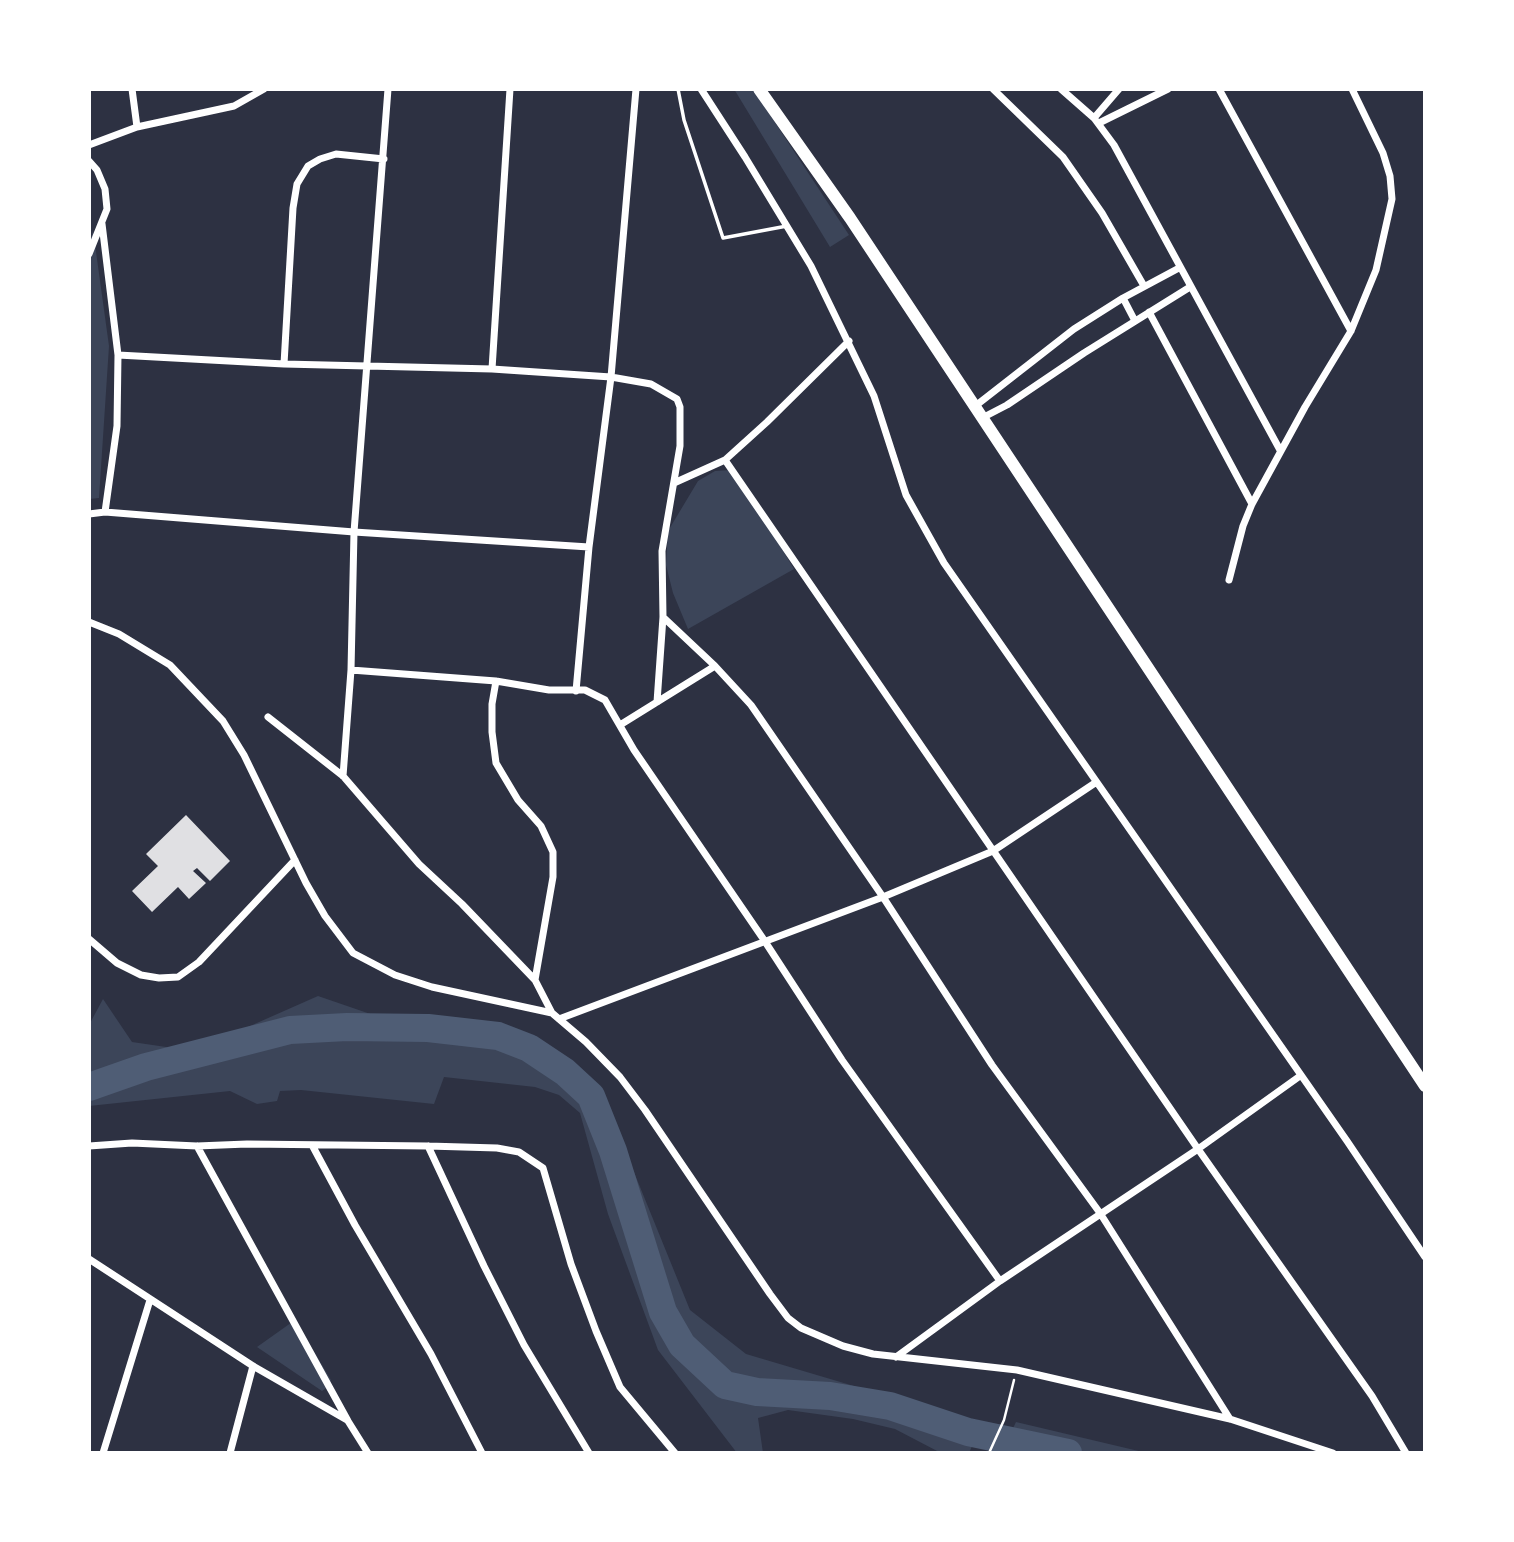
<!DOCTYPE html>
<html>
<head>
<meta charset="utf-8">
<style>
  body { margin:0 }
  #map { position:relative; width:1514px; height:1542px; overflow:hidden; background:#2d3142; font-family:"Noto Sans",sans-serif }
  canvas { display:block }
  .frame { position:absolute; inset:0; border:91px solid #fff; pointer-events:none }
</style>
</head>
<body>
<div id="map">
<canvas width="1514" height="1542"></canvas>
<div class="frame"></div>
</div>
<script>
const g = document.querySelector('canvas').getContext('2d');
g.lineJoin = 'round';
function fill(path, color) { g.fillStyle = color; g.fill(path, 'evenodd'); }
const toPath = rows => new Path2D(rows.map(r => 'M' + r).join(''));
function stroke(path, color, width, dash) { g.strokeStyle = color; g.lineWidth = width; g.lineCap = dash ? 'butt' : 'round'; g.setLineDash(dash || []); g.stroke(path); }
const green = toPath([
  [734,89,753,89,849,235,830,247],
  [93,230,109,346,99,498,89,499,89,247],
  [731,470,740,479,794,569,688,629,673,593,666,565,668,531,698,481,715,471],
  [318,996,385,1019,452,1023,510,1032,548,1049,601,1091,690,1310,746,1354,982,1424,969,1453,941,1453,895,1429,853,1419,788,1410,758,1418,763,1453,737,1453,658,1350,608,1214,580,1113,559,1095,535,1087,444,1077,434,1104,301,1090,280,1091,277,1101,257,1104,230,1091,89,1106,89,1025,103,999,132,1042,173,1048,241,1030],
  [295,1320,331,1380,328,1387,322,1391,257,1347],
  [1016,1422,1147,1453,1001,1453]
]);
const river = toPath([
  [89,1087,146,1067,290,1030,347,1027,428,1028,498,1036,529,1048,565,1072,591,1096,613,1151,663,1312,682,1345,725,1385,757,1392,830,1396,890,1406,968,1432,1068,1453]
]);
const building = toPath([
  [186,815,230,861,210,881,197,868,193,871,206,883,189,899,178,887,152,912,132,891,158,866,146,854]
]);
const path = toPath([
  [989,1453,1004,1420,1014,1380]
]);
const service = toPath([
  [678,89,684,120,723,238,787,226]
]);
const minor = toPath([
  [132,89,137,127],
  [701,89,745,157,811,266,874,396,906,495,944,563,1347,1141,1425,1257],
  [993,89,1063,157,1102,213,1144,286],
  [1061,89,1094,118,1114,145,1280,450],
  [1219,89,1351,331],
  [1094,118,1119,89],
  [1099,123,1168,89],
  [89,145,137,127,234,106,264,89],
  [89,161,97,170,105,189,107,209,89,254],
  [102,224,118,355,117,426,105,512],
  [1123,298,1135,321],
  [1149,312,1252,504],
  [118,355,284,364,492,369,611,377,651,384,677,399,680,407,680,446,662,551,663,617,715,666,751,705,883,897,992,1065,1100,1213,1230,1419],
  [284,364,293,208,297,184,308,166,320,159,336,154,384,159],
  [492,369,510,89],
  [974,407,1074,329,1123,298,1179,268],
  [982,418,1007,405,1084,353,1190,287],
  [725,460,1198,1149,1372,1396,1406,1453],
  [674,483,725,460,767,422,849,341],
  [89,514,105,512,354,532,589,547],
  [1229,580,1243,526,1252,504,1305,407,1351,331,1376,270,1392,199,1390,176,1383,153,1352,89],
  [89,622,119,634,170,665,223,721,244,755,306,883,325,916,353,953,395,975,432,987,552,1013,586,1042,620,1077,645,1110,770,1294,788,1318,801,1328,843,1346,873,1354,1017,1370,1230,1419,1333,1453],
  [351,670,496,681,549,690,585,690,605,700,634,750,764,940,842,1060,1000,1281],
  [496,681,492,704,492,732,496,763,518,800,541,826,553,852,553,877,535,980,552,1013],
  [576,691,589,547,611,377,636,89],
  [657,702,663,617],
  [268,717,343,776,419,864,462,904,535,980],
  [620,725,715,666],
  [343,776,351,670,354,532,388,89],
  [89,939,117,963,141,975,159,978,178,977,199,962,295,860],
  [559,1019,883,897,993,851,1095,783],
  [312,1145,355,1225,431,1354,482,1453],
  [89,1146,132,1143,197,1146,247,1144,428,1146,497,1148,519,1152,543,1168,571,1264,596,1331,620,1387,675,1453],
  [197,1146,348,1421,368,1453],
  [428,1146,484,1266,524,1345,589,1453],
  [89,1259,253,1366,347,1420],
  [896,1357,1000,1281,1198,1149,1300,1076],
  [103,1453,150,1300],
  [230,1453,253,1366]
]);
const trunk = toPath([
  [759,89,850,218,1425,1086]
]);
fill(green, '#3c4559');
stroke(river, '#4f5d75', 28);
fill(building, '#e0e0e3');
stroke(path, '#fff', 2.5);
stroke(service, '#fff', 3.5);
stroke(minor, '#fff', 7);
stroke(trunk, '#fff', 12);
</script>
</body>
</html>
